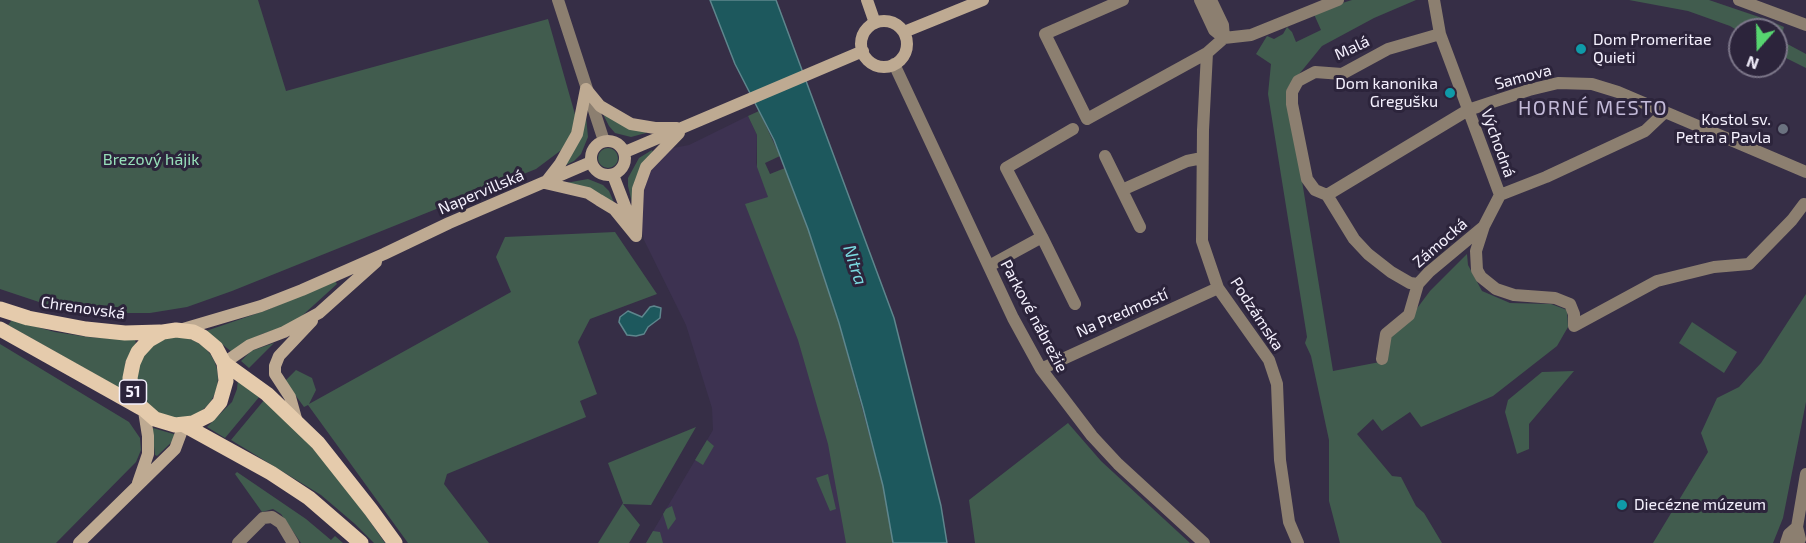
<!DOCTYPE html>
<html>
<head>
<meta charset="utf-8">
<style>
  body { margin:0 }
  #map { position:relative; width:1806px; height:543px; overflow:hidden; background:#362e46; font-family:"Exo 2",sans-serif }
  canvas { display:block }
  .north { position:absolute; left:1728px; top:18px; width:60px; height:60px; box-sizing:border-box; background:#2c243b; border:2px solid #7c7689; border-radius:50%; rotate:200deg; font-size:16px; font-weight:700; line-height:24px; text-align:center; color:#f5f1fe }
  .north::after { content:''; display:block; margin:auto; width:21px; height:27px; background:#57d570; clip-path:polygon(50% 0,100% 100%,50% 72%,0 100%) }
</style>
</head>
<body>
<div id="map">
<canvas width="1806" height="543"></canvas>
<div class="north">N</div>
</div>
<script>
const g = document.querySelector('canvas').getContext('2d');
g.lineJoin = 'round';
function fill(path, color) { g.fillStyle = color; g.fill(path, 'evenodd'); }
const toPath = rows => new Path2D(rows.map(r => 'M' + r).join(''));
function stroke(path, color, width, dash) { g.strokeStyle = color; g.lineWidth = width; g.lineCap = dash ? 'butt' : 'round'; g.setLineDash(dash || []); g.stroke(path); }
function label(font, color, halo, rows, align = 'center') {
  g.font = font + ' "Exo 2",sans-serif'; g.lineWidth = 6; g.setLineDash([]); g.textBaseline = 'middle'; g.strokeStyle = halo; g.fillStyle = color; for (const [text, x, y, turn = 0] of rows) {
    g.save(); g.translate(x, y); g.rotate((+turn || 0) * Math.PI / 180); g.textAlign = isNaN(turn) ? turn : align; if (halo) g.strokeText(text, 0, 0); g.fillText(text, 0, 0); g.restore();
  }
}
const built = toPath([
  [748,116,757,135,756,163,785,242,869,543,646,543,713,430,712,408,686,325,644,240,641,225,642,190,649,170,668,149,689,145]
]);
const green = toPath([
  [0,0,258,0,286,91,548,19,580,132,586,116,588,137,581,154,574,161,564,166,580,136,536,169,232,291,187,307,150,313,110,313,54,307,0,289],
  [1352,0,1416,0,1374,18,1322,46,1287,89,1333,371,1385,361,1390,336,1412,315,1430,291,1467,254,1468,265,1482,291,1510,303,1551,304,1567,310,1568,327,1557,346,1493,396,1421,427,1410,412,1382,431,1373,419,1357,434,1392,476,1401,477,1416,506,1424,513,1442,543,1340,543,1329,501,1329,440,1311,356,1305,343,1307,337,1268,94,1271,64,1256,54,1267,36,1274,39,1283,34,1287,27,1292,32,1296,42,1321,30,1313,12],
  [1629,0,1709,0,1765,19,1784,27,1780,40,1806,54,1806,68,1776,53,1776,30,1740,30,1740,32,1730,26,1688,11],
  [759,111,780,156,765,163,770,174,785,168,808,229,839,323,883,486,893,543,846,543,828,444,798,340,745,204,768,197,757,167,757,135,748,116],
  [602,112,646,131,646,133,631,137,615,133,609,126],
  '598 158a10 10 0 1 1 20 0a10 10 0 1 1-20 0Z',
  [652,150,653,152,633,207,628,186,628,178,639,158],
  [588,179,603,185,609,191,615,205,560,184],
  [615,232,657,294,590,319,578,342,597,394,580,401,586,417,447,474,444,484,489,543,408,543,308,405,304,407,285,381,296,370,312,378,316,390,309,404,511,292,496,257,505,237],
  [335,281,337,284,293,324,262,334,242,344,233,353,206,331,267,310],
  [1806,294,1806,402,1783,518,1773,543,1653,543,1708,452,1701,433,1717,398,1739,387,1761,363],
  [12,320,55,332,88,337,135,340,136,343,125,363,125,391,8,325],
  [1692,322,1737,352,1724,373,1679,343],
  '136 378a41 41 0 1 1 82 0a41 41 0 1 1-82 0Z',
  [274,343,249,368,241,361,251,351],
  [0,344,129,422,140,438,141,450,136,462,56,543,0,543],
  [1574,371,1529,424,1529,449,1517,454,1505,412,1508,400,1542,372],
  [238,379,260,396,225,438,207,427,232,402,237,389],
  [265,399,300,434,342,481,385,543,374,543,355,524,321,495,231,440],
  [1068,423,1101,461,1190,543,975,543,969,500],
  [696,427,651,505,623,504,640,525,629,543,598,543,623,503,608,463],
  [153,428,177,435,177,437,157,456,155,455,152,429],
  [707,440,714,446,703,465,695,460],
  [237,472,306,519,331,540,335,536,343,543,301,543,281,514,273,509,262,512,235,474],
  [828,474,836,509,830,511,816,478],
  [672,506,676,519,668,530,663,514,666,509],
  [653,531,660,532,663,543,646,543]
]);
const water = toPath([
  [710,0,776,0,894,318,941,506,947,543,893,543,883,486,863,408,839,323,808,229,774,140,735,64,710,0],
  [654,306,661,308,660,318,648,327,644,334,636,336,627,335,619,322,620,317,628,311,642,317,650,307,654,306]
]);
const street = toPath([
  [558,0,604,141],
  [1123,0,1045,34,1087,119,1207,53,1224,38,1251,35,1338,0],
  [1200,0,1214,30,1224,38],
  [1211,0,1223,25,1224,38],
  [1434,0,1440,34,1500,195],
  [1739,0,1806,25],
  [1207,53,1203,130,1202,241,1218,288,1269,360,1277,384,1280,460,1289,522,1298,543],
  [894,64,1013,318,1041,369,1092,436,1118,464,1204,543],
  [1105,156,1140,227],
  [1122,190,1187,161,1202,158],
  [1327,195,1468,110,1529,90,1558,83,1592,84,1618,92,1806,172],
  [1327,195,1315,190,1307,179,1292,104,1292,92,1298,81,1315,72,1342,74,1388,49,1440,34],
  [1327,195,1354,239,1368,254,1391,272,1410,283,1418,284,1429,272,1483,227],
  [1500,195,1484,226,1476,251,1477,270,1481,277,1496,289,1514,295,1555,298,1570,304,1574,314,1574,326,1657,281,1714,267,1749,264,1792,220,1804,204],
  [1500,195,1546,177,1645,131,1664,113],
  [1042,237,1006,168,1073,129],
  [989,266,1042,237,1075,304],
  [1382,359,1386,334,1409,315,1418,284],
  [1041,369,1218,288],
  [238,543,263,518,272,517,281,523,293,543],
  [1786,543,1789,534,1797,527],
  [1798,543,1800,539,1797,527,1806,474]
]);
const secondary = toPath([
  [867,0,875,23],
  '861 44a23 23 0 1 1 46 0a23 23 0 1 1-46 0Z',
  [904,32,983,0],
  [586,89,600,106,631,124,655,128,677,128],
  '591 158a17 17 0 1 1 34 0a17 17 0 1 1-34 0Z',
  [625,152,863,51],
  [613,175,633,227],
  [546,182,560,164,577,134,586,89],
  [545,183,588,193,599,200,614,209,636,236],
  [636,236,638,189,646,167,679,133],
  [183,329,261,306,302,290,384,254,449,223,591,162],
  [224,363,250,345,284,332,319,313,376,262],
  [297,422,290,397,275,374,275,366,279,356,312,321],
  [138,483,148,454,148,436,144,411],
  [79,543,175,449,184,425]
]);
const primary = toPath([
  [0,309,28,318,86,329,125,333,160,332],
  [0,329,141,408],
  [224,363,226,381,220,402,209,415,193,423,175,425,155,419,139,405,132,390,130,378,133,363,138,352,149,340,163,332,176,330,193,332,203,337,216,348,224,363,267,394,318,443,371,510,395,543],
  [184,425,271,473,309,498,361,543]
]);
const markers = [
  [1581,49,6,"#0f9aa8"],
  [1450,93,6,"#0f9aa8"],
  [1783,129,6,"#6b7280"],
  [1622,505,6,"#0f9aa8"]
];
const shields = [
  [133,392,27]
];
const shieldNames = [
  ["51",133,392]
];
const poiNames = [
  ["Dom Promeritae",1593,40],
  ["Quieti",1593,58],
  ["Dom kanonika",1438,84,"right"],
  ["Gregušku",1438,102,"right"],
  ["Kostol sv.",1771,120,"right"],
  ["Petra a Pavla",1771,138,"right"],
  ["Diecézne múzeum",1634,505]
];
const streetNames = [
  ["Malá",1352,48,-25],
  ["Samova",1523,77,-15],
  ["Východná",1498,143,70],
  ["Napervillská",481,192,-23],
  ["Zámocká",1440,243,-41],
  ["Chrenovská",83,308,8],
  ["Na Predmostí",1122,313,-24],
  ["Podzámska",1257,314,57],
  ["Parkové nábrežie",1034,316,62]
];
const parkNames = [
  ["Brezový hájik",151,160]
];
const waterNames = [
  ["Nitra",855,265,72]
];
const quarterNames = [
  ["HORNÉ MESTO",1593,108]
];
fill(built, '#3d3251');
fill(green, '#415c4e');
fill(water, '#1d585d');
stroke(water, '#5e868d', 1.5);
stroke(street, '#8c7f70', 12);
stroke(secondary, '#beaa92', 12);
stroke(primary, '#e5cbac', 15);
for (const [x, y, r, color] of markers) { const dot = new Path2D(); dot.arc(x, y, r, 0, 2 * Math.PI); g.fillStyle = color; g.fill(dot); stroke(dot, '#2c243b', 2); }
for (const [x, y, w] of shields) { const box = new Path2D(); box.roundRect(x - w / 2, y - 12, w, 24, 4.5); g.fillStyle = '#2c243b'; g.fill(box); stroke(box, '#f5f1fe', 1.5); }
label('bold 15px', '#f5f1fe', null, shieldNames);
label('16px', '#f5f1fe', '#2c243b', poiNames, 'left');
label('16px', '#f5f1fe', '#2c243b', streetNames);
label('16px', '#97e0ba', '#2c243b', parkNames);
label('italic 18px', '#7bdae1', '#2c243b', waterNames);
g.letterSpacing = '1.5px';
label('20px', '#c3bad8', '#2c243b', quarterNames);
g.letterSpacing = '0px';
</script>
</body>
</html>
